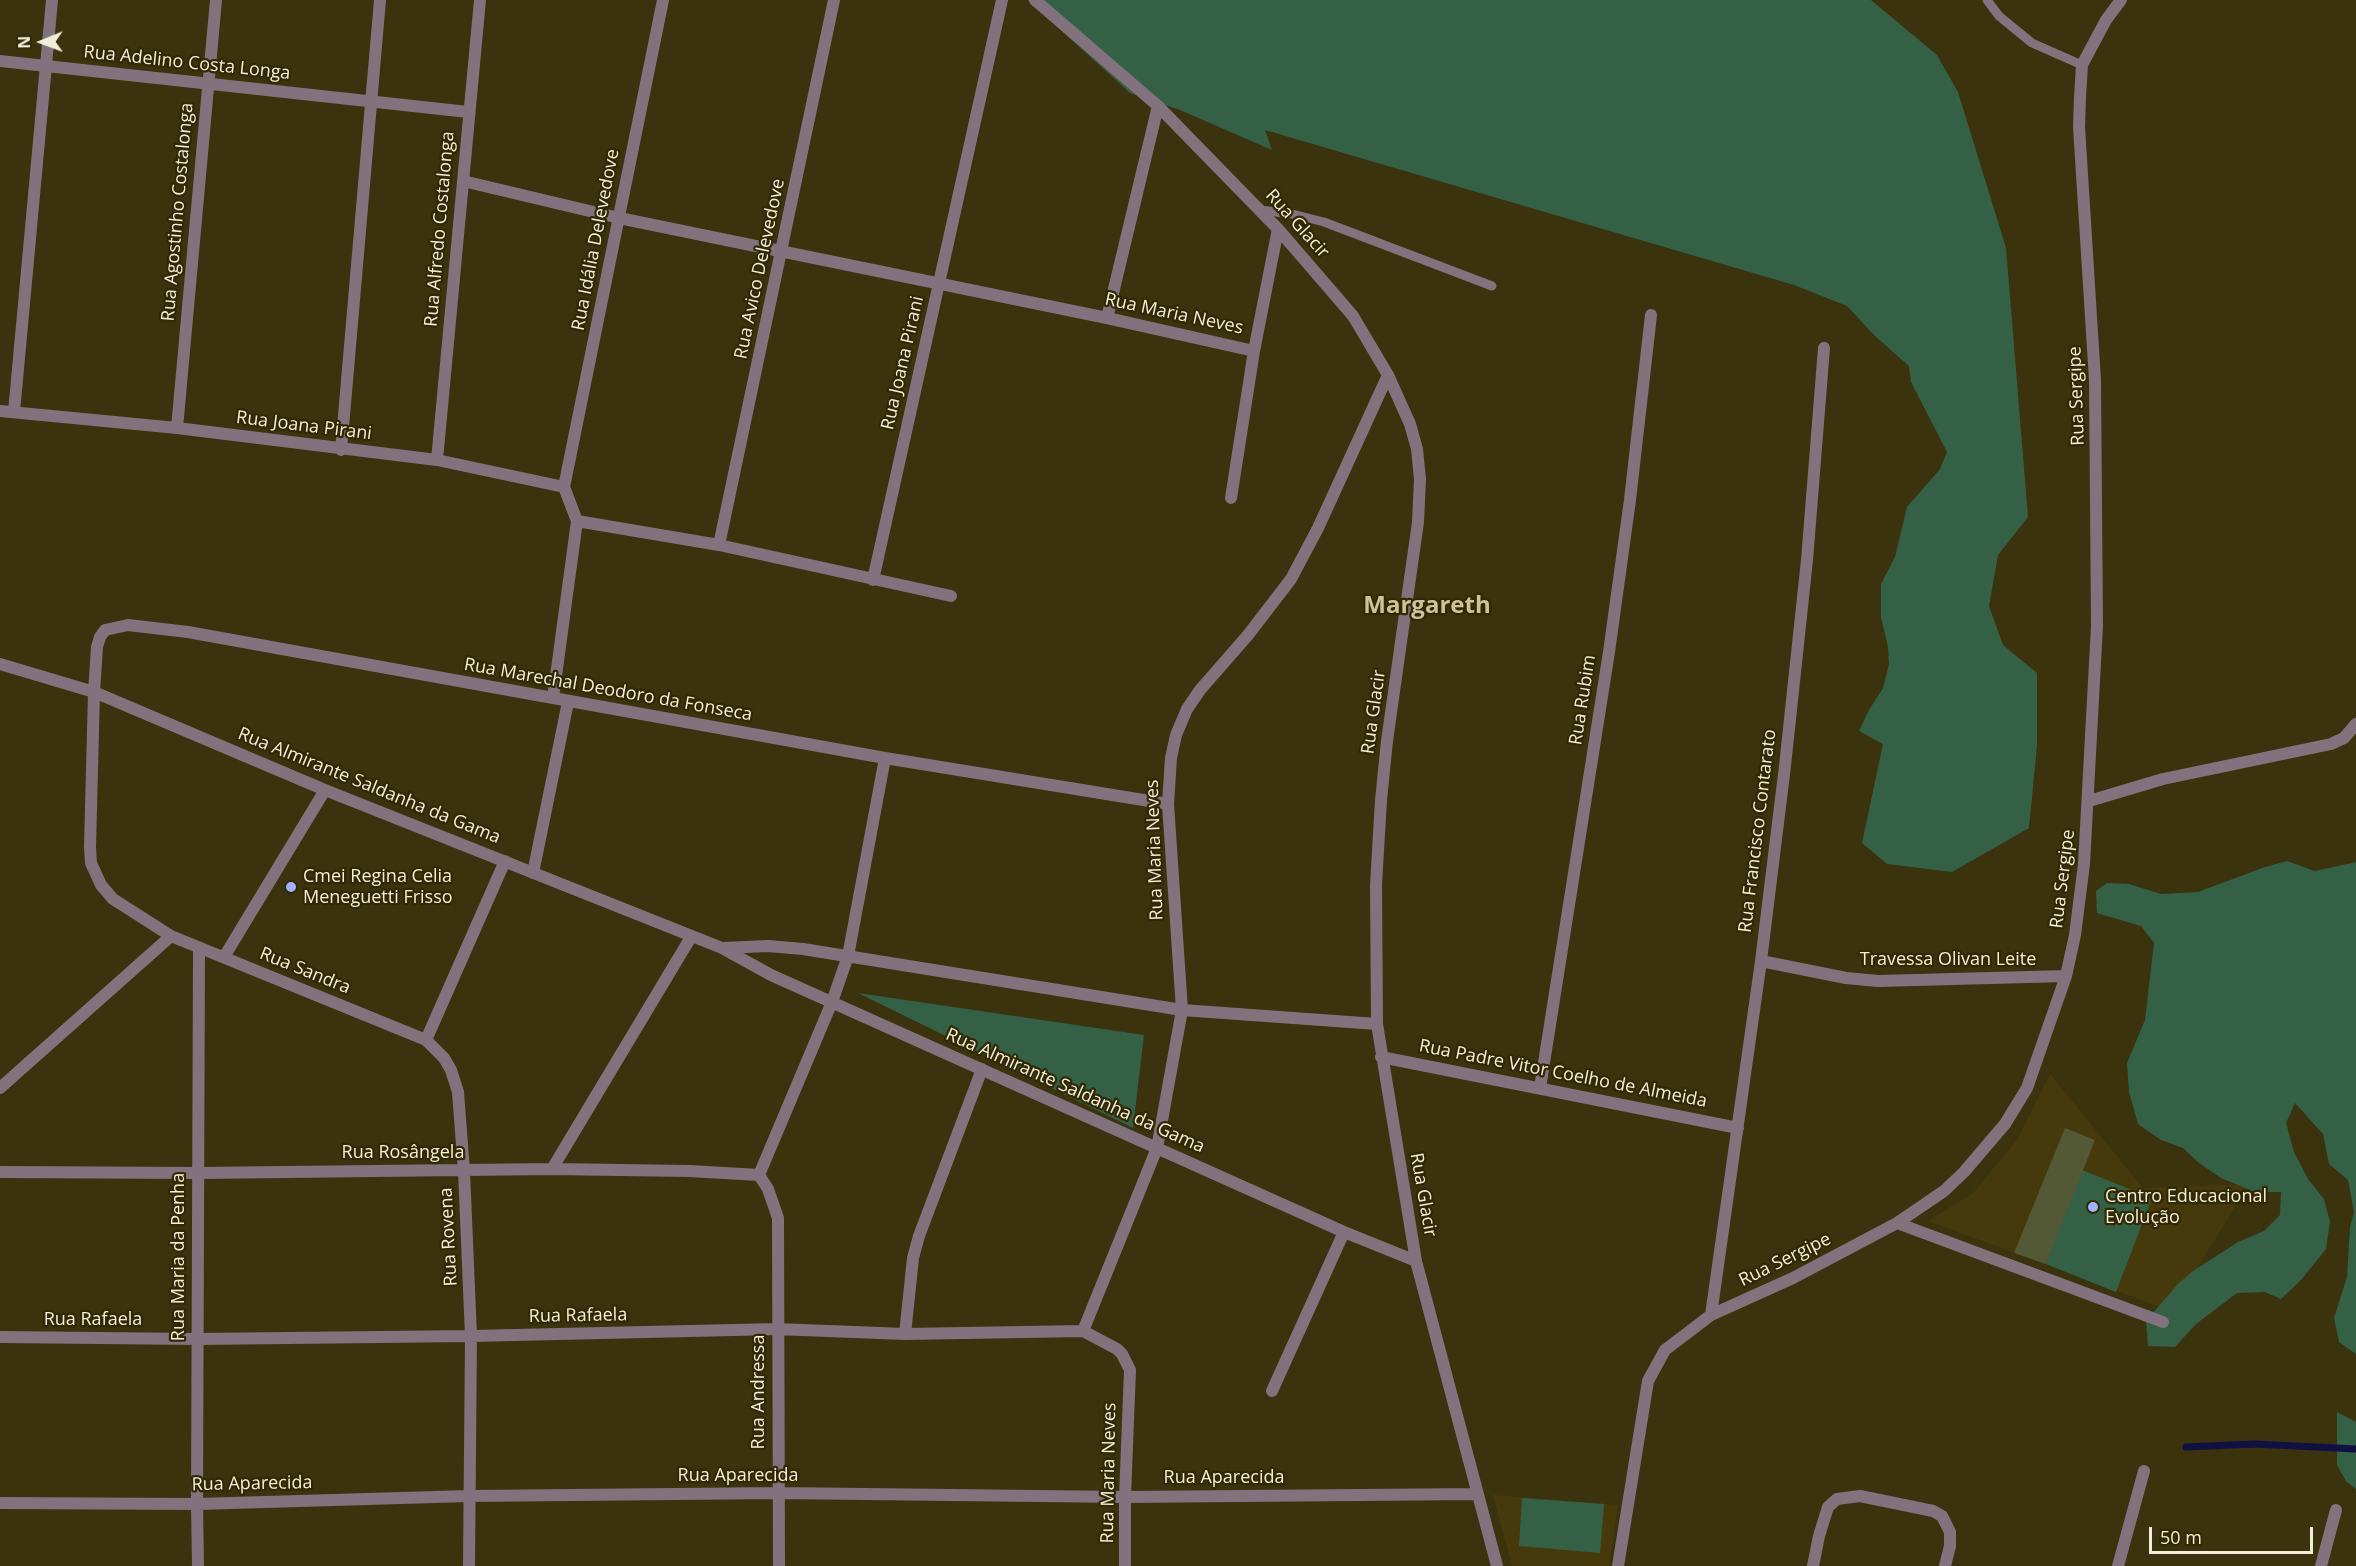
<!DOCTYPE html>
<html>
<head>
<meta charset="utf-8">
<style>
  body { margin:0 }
  #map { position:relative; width:2356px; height:1566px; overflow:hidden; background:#3b320e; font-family:"Open Sans",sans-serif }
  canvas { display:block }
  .north { position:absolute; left:12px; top:12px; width:60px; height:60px; -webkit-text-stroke:4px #312804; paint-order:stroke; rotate:269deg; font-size:16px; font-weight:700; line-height:24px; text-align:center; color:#f3eeda }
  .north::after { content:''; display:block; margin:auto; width:21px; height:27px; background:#f3eeda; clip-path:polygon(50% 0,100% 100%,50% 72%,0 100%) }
  .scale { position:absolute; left:2149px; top:1527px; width:164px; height:27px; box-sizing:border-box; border:3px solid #f3eeda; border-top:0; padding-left:8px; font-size:18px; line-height:21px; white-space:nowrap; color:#f3eeda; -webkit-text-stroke:4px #312804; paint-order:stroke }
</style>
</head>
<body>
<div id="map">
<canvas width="2356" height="1566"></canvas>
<div class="north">N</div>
<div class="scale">50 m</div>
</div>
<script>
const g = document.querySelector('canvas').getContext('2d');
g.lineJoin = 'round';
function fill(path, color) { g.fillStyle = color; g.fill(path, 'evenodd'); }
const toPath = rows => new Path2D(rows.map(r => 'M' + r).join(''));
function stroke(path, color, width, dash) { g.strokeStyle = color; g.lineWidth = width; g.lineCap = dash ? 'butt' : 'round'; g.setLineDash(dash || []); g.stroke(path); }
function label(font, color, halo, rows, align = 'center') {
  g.font = font + ' "Open Sans",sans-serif'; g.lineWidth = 4.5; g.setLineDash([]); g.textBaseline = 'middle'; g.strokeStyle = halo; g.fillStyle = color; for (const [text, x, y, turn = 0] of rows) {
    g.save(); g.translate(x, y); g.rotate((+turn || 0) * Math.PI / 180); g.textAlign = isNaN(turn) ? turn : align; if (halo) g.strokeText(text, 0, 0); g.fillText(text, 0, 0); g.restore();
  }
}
const built = toPath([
  [2050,1074,2143,1188,2249,1184,2171,1311,1928,1221,1973,1193,2016,1141],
  [1493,1495,1618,1505,1609,1566,1512,1566]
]);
const green = toPath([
  [1028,0,1871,0,1937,55,1958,92,2006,248,2028,517,1998,555,1989,606,2003,645,2037,673,2037,746,2029,828,1952,872,1887,864,1862,843,1883,744,1859,731,1869,710,1883,688,1889,664,1888,647,1881,617,1881,584,1895,557,1907,507,1940,469,1947,452,1911,382,1909,366,1875,336,1847,306,1794,285,1265,130,1272,150,1180,110,1130,93],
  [2287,861,2315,871,2356,862,2356,1354,2339,1342,2334,1318,2347,1277,2350,1227,2354,1212,2348,1180,2329,1164,2323,1134,2295,1103,2286,1123,2294,1152,2308,1179,2324,1199,2330,1222,2326,1249,2301,1280,2281,1299,2265,1292,2237,1293,2196,1324,2175,1347,2148,1346,2146,1321,2178,1284,2193,1271,2238,1242,2264,1231,2280,1215,2281,1192,2255,1192,2221,1178,2199,1163,2183,1148,2161,1140,2138,1124,2129,1092,2127,1063,2145,1020,2154,943,2141,926,2097,913,2096,891,2107,883,2129,884,2161,894,2198,892,2265,867],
  [858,993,1144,1035,1133,1128],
  [2082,1170,2152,1198,2116,1292,2046,1264],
  [2337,1412,2356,1422,2356,1489,2346,1481,2337,1465],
  [1522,1498,1604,1504,1600,1553,1519,1546]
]);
const stream = toPath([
  [2186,1447,2255,1444,2356,1449]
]);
const building = toPath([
  [2065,1128,2095,1140,2046,1264,2014,1253]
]);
const lane = toPath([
  [1987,0,1999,16,2032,43,2082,65],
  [1260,210,1292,214,1324,222,1492,286]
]);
const street = toPath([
  [1035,0,1158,106,1278,229,1353,316,1388,375,1410,424,1417,449,1420,479,1418,522,1387,741,1381,800,1376,885,1377,1024,1416,1261,1497,1566],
  [0,61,468,112],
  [463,181,619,218,1107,318,1254,351],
  [1107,318,1158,106],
  [0,411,177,428,437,460,564,487,577,521,553,698],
  [14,412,52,0],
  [177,428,216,0],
  [341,450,380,0],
  [437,460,480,0],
  [564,487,663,0],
  [1231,498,1254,351,1278,229],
  [577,521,719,545,951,596],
  [719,545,834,0],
  [873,580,1002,0],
  [0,664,94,692,325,790,722,948,771,975,1344,1232,1416,1261],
  [2089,801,2163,779,2331,744,2344,738,2356,724],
  [533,873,568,702],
  [723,948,768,946,803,949,1182,1010,1377,1024],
  [224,957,325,790],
  [1761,961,1846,978,1878,981,2066,976],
  [426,1040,171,936,113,899,101,885,91,863,90,847,94,692,97,647,100,637,105,630,128,625,188,632,885,758,1168,804],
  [1381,1057,1738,1128],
  [0,1088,171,936],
  [1540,1088,1609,652,1630,500,1651,315],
  [552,1169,691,937],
  [0,1172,198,1173,552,1169,689,1171,759,1175,768,1189,778,1218,779,1566],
  [759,1175,832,1002,848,956,885,758],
  [1897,1223,2163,1322],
  [1711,1315,1761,961,1785,766,1807,560,1824,348],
  [1083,1331,1157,1148,1182,1010,1168,804,1171,758,1176,735,1187,709,1200,690,1248,635,1291,579,1318,528,1388,375],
  [905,1334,913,1258,919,1236,982,1069],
  [0,1337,197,1339,471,1336,777,1329,905,1334,1083,1331,1117,1349,1122,1354,1130,1370,1125,1497,1125,1566],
  [1272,1391,1344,1232],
  [0,1503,197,1504,469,1496,778,1493,1125,1497,1477,1494],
  [198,1566,197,1504,199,948],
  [469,1566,471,1336,464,1171,458,1092,451,1070,444,1058,426,1040,505,861],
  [1618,1566,1648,1381,1665,1350,1711,1315,1793,1278,1897,1223,1944,1191,1964,1172,2005,1124,2027,1088,2066,976,2075,935,2084,864,2097,626,2095,380,2079,127,2080,97,2082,65,2106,20,2121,0],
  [1813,1566,1819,1536,1828,1507,1837,1499,1860,1496,1933,1511,1942,1516,1950,1532,1950,1546,1945,1566],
  [2118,1566,2144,1471],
  [2321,1566,2336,1510]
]);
const markers = [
  [291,887,6,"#a3b2fd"],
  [2093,1207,6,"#a3b2fd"]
];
const streetNames = [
  ["Rua Adelino Costa Longa",187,63,6],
  ["Rua Agostinho Costalonga",178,212,-85],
  ["Rua Glacir",1297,224,48],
  ["Rua Alfredo Costalonga",440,229,-85],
  ["Rua Idália Delevedove",596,240,-79],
  ["Rua Avico Delevedove",760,269,-78],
  ["Rua Maria Neves",1174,314,12],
  ["Rua Joana Pirani",903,363,-77],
  ["Rua Sergipe",2077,396,-92],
  ["Rua Joana Pirani",304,426,7],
  ["Rua Marechal Deodoro da Fonseca",608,690,10],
  ["Rua Rubim",1583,700,-81],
  ["Rua Glacir",1374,712,-82],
  ["Rua Almirante Saldanha da Gama",369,786,22],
  ["Rua Francisco Contarato",1758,831,-83],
  ["Rua Maria Neves",1155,850,-92],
  ["Rua Sergipe",2063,879,-83],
  ["Travessa Olivan Leite",1948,960],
  ["Rua Sandra",305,971,22],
  ["Rua Padre Vitor Coelho de Almeida",1563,1074,11],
  ["Rua Almirante Saldanha da Gama",1075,1091,24],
  ["Rua Rosângela",403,1153],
  ["Rua Glacir",1423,1195,80],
  ["Rua Rovena",449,1237,-93],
  ["Rua Maria da Penha",179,1257,-90],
  ["Rua Sergipe",1785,1260,-26],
  ["Rua Rafaela",578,1316,-1],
  ["Rua Rafaela",93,1320],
  ["Rua Andressa",759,1392,-90],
  ["Rua Maria Neves",1109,1473,-89],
  ["Rua Aparecida",738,1476],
  ["Rua Aparecida",1224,1478],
  ["Rua Aparecida",252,1484,-1]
];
const poiNames = [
  ["Cmei Regina Celia",303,877],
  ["Meneguetti Frisso",303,898],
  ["Centro Educacional",2105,1197],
  ["Evolução",2105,1218]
];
const districtNames = [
  ["Margareth",1427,606]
];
fill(built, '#463a0d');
fill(green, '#346145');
stroke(stream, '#101142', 7);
fill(building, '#535835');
stroke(lane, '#81727d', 9);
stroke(street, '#81727d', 12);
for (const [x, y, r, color] of markers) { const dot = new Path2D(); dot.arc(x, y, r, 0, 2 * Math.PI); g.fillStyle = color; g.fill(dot); stroke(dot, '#312804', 2); }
label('18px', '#f3eeda', '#312804', streetNames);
label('18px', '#f3eeda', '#312804', poiNames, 'left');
label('bold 24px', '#cdc29c', '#312804', districtNames);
</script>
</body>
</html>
